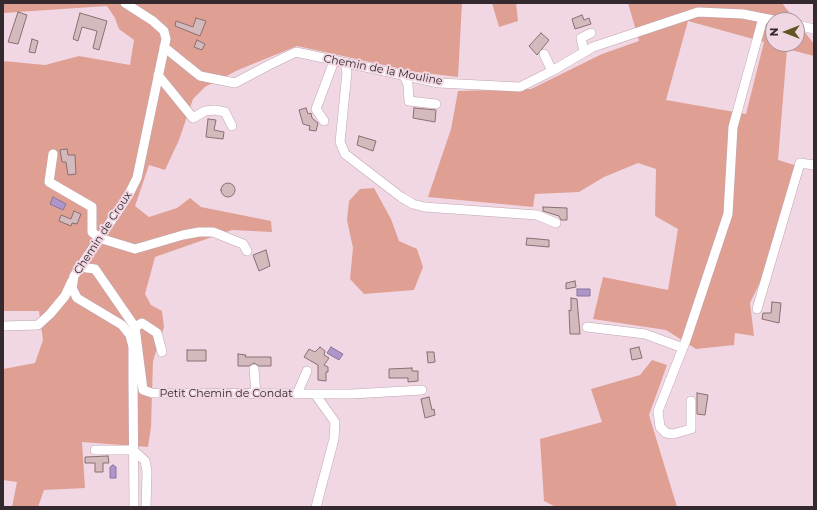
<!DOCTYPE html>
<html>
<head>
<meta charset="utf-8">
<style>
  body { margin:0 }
  #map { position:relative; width:817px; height:510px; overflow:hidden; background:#f1d7e3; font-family:Montserrat,sans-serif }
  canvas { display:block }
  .frame { position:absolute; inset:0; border:4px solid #33292e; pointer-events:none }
  .north { position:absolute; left:765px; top:12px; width:40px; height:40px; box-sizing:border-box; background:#f1d7e3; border:1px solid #a5919b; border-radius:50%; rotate:270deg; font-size:11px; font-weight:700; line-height:16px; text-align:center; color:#33292e }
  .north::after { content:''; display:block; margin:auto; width:14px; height:18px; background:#625723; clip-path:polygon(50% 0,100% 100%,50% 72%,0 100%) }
</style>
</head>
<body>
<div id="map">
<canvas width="817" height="510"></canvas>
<div class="frame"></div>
<div class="north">N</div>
</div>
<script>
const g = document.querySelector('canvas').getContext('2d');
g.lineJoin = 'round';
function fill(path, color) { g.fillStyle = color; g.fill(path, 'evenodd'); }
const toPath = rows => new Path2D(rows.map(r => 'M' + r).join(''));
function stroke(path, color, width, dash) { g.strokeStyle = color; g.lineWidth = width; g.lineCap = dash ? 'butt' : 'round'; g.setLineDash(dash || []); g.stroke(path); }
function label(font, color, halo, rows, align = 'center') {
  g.font = font + ' Montserrat,sans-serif'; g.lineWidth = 4; g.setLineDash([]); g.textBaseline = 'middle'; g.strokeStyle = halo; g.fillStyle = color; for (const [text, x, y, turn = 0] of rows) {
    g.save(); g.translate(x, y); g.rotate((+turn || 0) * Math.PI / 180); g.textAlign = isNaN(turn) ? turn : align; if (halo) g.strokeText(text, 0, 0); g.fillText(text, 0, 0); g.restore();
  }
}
const forest = toPath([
  [3,3,462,3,458,77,416,72,297,46,238,70,205,87,193,99,179,140,165,170,149,165,135,206,149,217,177,208,190,198,201,207,271,221,272,232,232,230,155,257,145,294,151,305,162,311,164,327,153,361,151,427,148,447,82,442,85,488,44,490,38,507,12,507,17,482,3,480,3,369,35,363,43,340,39,311,3,311,3,61,45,65,79,56,130,65,134,40,119,29,115,18,107,6,3,13],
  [492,3,516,3,518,21,499,27],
  [628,3,782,3,795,20,773,20,773,44,797,44,797,22,814,44,814,56,787,49,778,160,801,167,778,245,750,303,754,336,735,333,734,345,696,349,666,330,593,319,603,277,668,290,678,229,655,216,656,169,638,163,604,177,579,192,535,194,533,207,428,197,451,129,458,91,531,89,602,54,639,41],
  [688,21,764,42,746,114,666,100],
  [374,188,391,219,399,241,417,249,423,267,414,290,364,294,350,279,353,248,347,220,349,201,360,189],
  [652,360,667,365,649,415,677,507,556,507,544,501,540,439,602,422,591,389,640,375]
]);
const water = toPath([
  [53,197,66,204,63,210,50,204,53,197],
  [577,289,590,289,590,296,577,296,577,289],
  [331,347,343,354,339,360,327,353,331,347],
  [113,465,116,467,116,478,110,478,110,467,113,465]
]);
const stream = toPath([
  [813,3,814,3]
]);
const building = toPath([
  [18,12,27,15,18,44,8,42,18,12],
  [80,13,107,21,99,50,93,48,97,31,82,27,78,41,73,39,80,13],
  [582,15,584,20,589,18,591,24,575,29,572,19,582,15],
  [196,18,206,21,200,36,175,26,176,21,193,27,196,18],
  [541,33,549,40,537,55,529,46,541,33],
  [32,39,38,41,35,53,29,52,32,39],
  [197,40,205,44,202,50,194,47,197,40],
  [306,108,308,114,311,113,312,118,318,123,316,131,309,130,310,126,303,124,299,110,306,108],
  [414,108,436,110,435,122,413,118,414,108],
  [208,119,216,120,214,130,224,132,223,139,206,137,208,119],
  [359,136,376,141,373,151,357,145,359,136],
  [67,149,68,155,75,155,76,174,68,175,66,162,62,162,60,150,67,149],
  '221 190a7 7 0 1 1 14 0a7 7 0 1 1-14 0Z',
  [543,207,567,208,567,220,561,220,559,216,543,211,543,207],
  [74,211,81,214,77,224,72,223,71,226,59,221,61,215,71,219,74,211],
  [527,238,549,240,549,247,526,245,527,238],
  [266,250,270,266,259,271,253,255,266,250],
  [575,281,576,287,566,289,566,283,575,281],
  [571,298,577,299,580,334,570,334,569,310,571,311,571,298],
  [772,302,781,303,779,323,762,319,763,313,771,313,772,302],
  [320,347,325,351,324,355,329,358,324,365,328,367,328,372,326,372,326,381,318,380,318,365,304,357,309,349,315,352,320,347],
  [639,347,642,358,632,360,630,349,639,347],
  [187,350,206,350,206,361,187,361,187,350],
  [427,352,434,352,435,362,428,363,427,352],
  [238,354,246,355,245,357,271,357,271,366,259,366,254,363,249,366,238,366,238,354],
  [412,368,412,371,418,371,418,381,408,382,408,378,389,378,389,369,412,368],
  [697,393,708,395,705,415,697,414,697,393],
  [429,397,432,410,434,409,435,415,425,418,421,399,429,397],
  [108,456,109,463,103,463,103,472,95,472,95,463,85,463,85,457,108,456]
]);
const minor = toPath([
  [125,3,153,21,164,31,166,39,137,178,128,196,74,276,72,288,77,298,122,325,130,335,133,347,133,378,134,507],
  [797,25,814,29],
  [164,47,200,76,235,83,269,65,296,52,439,83,520,87,552,71,593,47,698,12,743,14,773,20],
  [584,52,581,38,591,33],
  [544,54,552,71],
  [345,63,347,72,340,142,345,154,401,197,413,204,424,207,537,215,556,223],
  [158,75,193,118,205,111,215,110,225,112,232,126],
  [404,76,408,84,409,101,436,104],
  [324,121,316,109,334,61],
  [53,154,49,182,92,207,92,232,99,238,135,249,183,235,199,232,213,232,243,244,247,251],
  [80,267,95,269,135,327,143,390,152,393,352,394,422,390],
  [757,309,800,163,814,165],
  [3,326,38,325,50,314,65,296,72,281],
  [135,327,142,323,157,333,162,352],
  [587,327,645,334,683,348],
  [254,369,256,394],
  [297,394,307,371],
  [315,394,335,422,334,439,316,507],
  [691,401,691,429,673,434,666,433,660,427,658,411,686,340,728,214,733,127,763,18],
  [95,450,133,450,145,461,147,471,146,507]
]);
const streetNames = [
  ["Chemin de la Mouline",383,70,11],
  ["Chemin de Croux",103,233,-57],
  ["Petit Chemin de Condat",226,394]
];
fill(forest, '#dfa093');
fill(water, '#ae96ca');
stroke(water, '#89759b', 1);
stroke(stream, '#89759b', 2.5);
fill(building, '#d5babd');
stroke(building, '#886f72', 1);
stroke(minor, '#bda5b0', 10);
stroke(minor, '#fff', 9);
label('11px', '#33292e', '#f1d7e3', streetNames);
</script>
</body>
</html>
